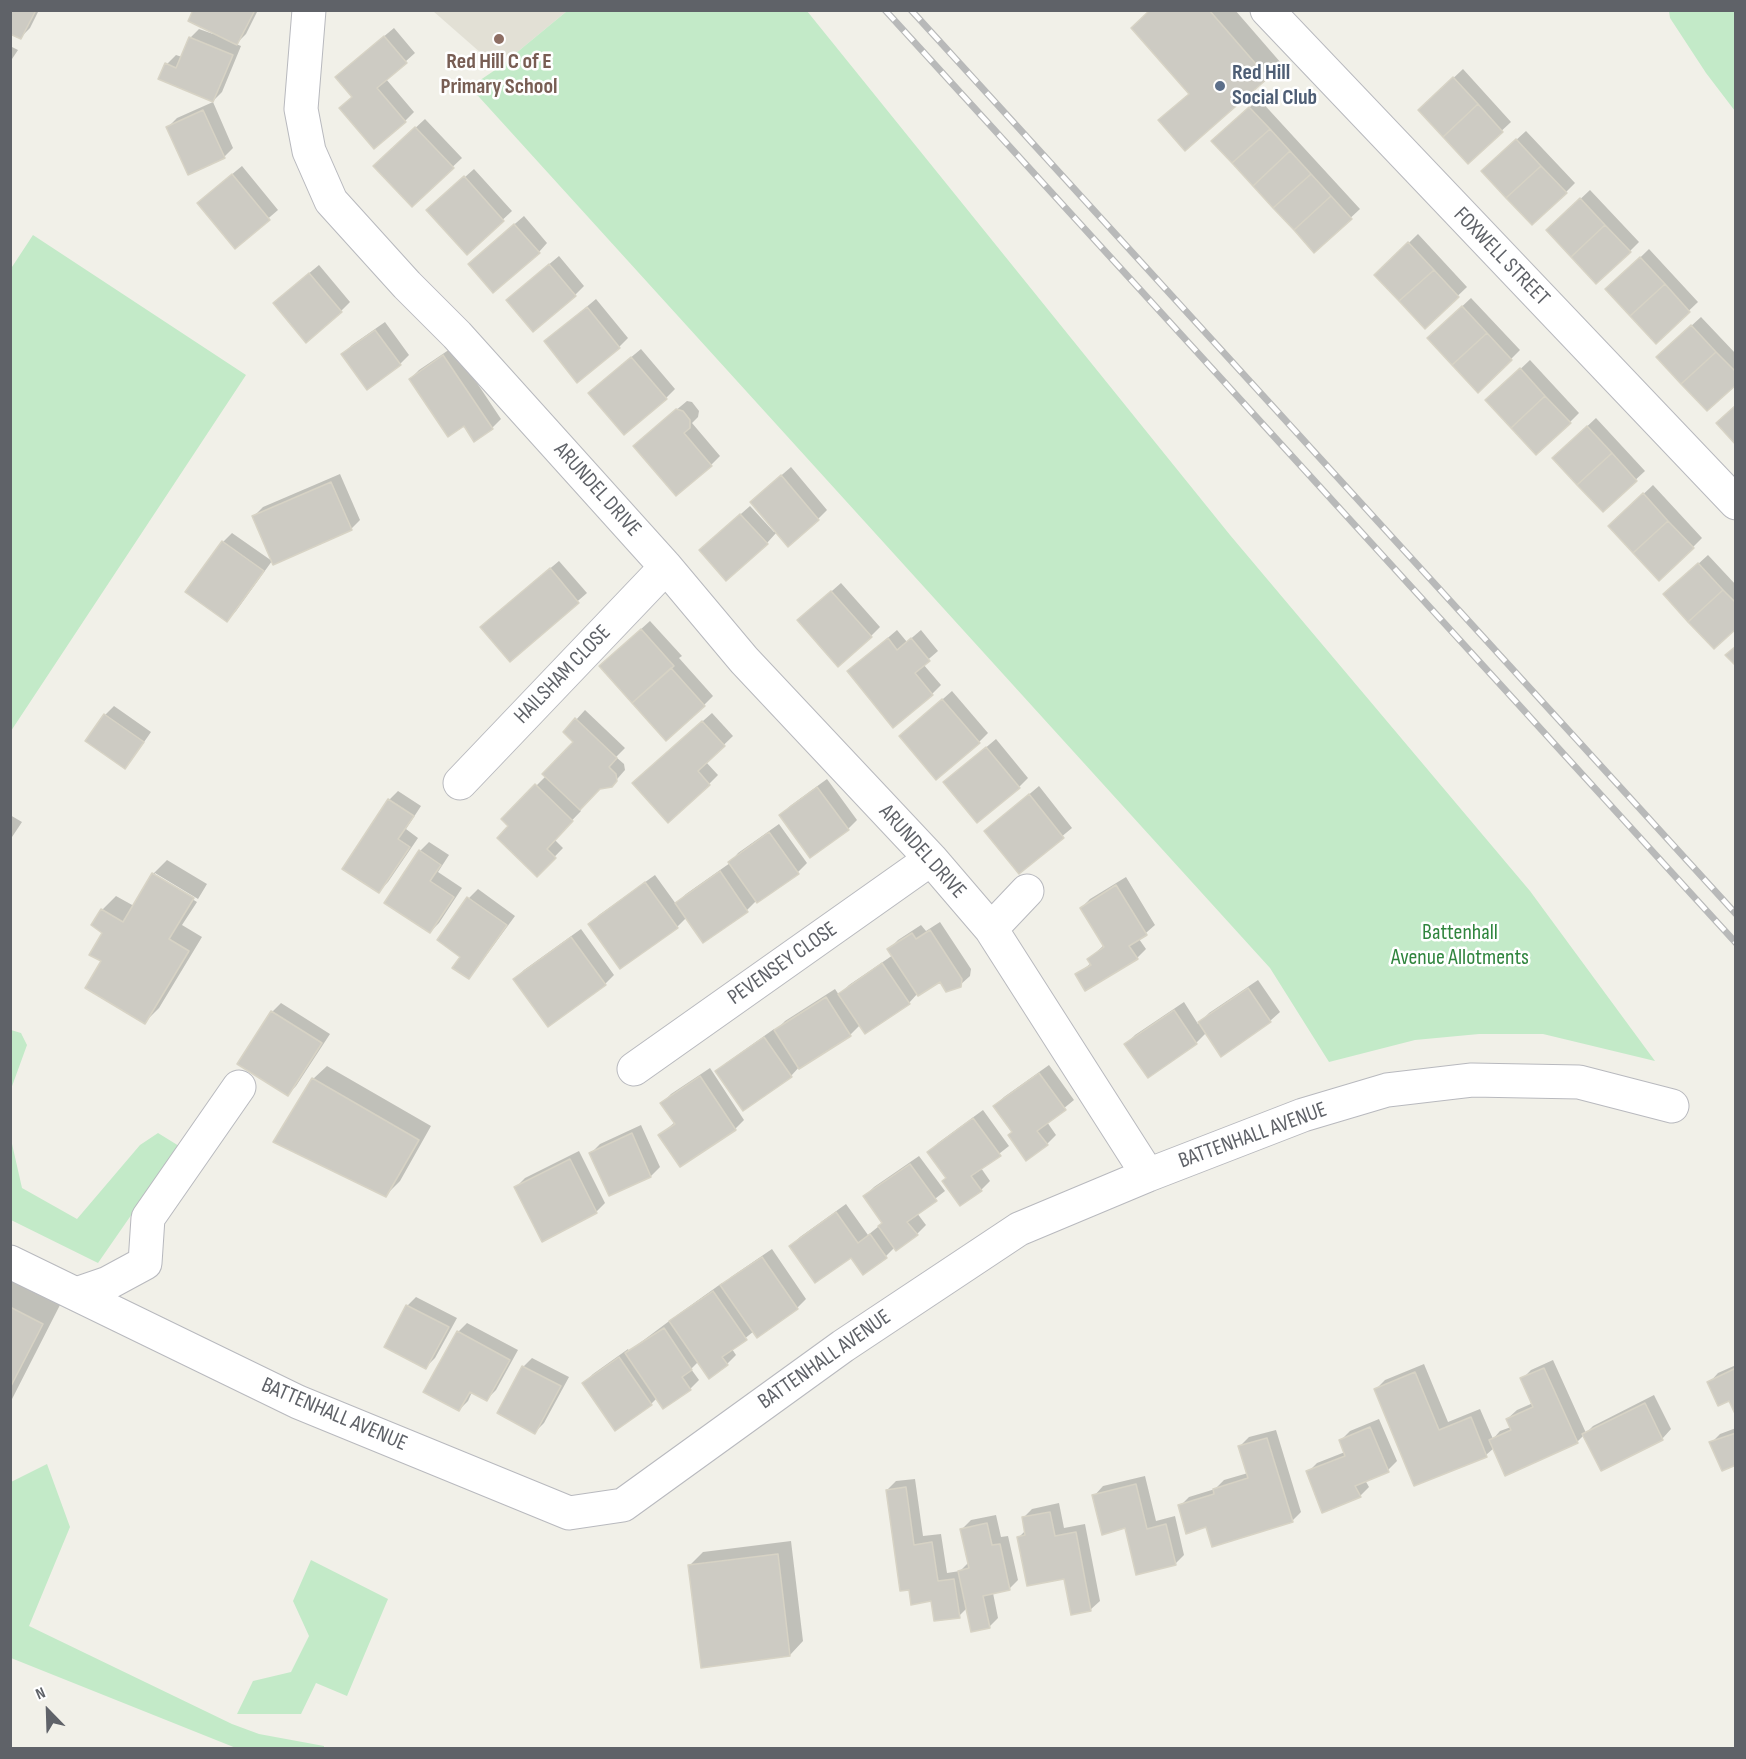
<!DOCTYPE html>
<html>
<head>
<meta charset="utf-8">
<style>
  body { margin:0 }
  #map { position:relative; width:1746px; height:1759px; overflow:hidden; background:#f1f0e8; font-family:"Sofia Sans Condensed",sans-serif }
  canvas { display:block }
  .frame { position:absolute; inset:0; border:12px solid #5f6268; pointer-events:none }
  .north { position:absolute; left:18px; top:1681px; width:60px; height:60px; -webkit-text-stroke:4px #fff; paint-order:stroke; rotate:337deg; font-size:16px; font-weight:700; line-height:24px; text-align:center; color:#5f6268 }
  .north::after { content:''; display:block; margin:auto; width:21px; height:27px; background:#5f6268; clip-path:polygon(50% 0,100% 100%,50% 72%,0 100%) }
</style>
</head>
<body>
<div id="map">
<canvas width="1746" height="1759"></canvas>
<div class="frame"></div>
<div class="north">N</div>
</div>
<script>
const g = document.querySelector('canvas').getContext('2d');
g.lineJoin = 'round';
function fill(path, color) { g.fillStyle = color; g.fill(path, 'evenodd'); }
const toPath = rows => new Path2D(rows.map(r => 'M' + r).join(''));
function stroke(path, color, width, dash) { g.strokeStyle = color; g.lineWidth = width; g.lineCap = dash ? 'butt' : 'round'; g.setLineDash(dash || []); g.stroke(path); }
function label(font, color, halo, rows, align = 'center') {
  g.font = font + ' "Sofia Sans Condensed",sans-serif'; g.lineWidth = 5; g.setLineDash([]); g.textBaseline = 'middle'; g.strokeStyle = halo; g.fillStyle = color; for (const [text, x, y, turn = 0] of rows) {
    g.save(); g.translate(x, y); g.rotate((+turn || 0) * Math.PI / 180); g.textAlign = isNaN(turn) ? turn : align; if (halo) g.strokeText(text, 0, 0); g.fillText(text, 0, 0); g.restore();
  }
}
const education = toPath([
  [433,11,567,11,498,68]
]);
const green = toPath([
  [567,11,807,11,1230,535,1530,891,1655,1061,1543,1034,1479,1034,1415,1040,1329,1062,1270,968,470,87,498,68],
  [1669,11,1735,11,1735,111,1706,73,1670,18],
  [33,235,246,375,11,731,10,270],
  [11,1030,21,1033,27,1045,11,1089],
  [158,1133,179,1146,98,1263,11,1220,10,1135,22,1188,77,1219,140,1145],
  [47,1464,70,1527,29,1626,232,1724,259,1734,324,1746,324,1748,236,1748,11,1658,11,1482],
  [311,1560,388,1599,347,1696,316,1683,301,1714,237,1714,253,1681,291,1672,309,1636,293,1601]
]);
const shadow = toPath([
  [10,10,39,10,30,28,21,37],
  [195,10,258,10,246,34,236,44,241,46,222,92,213,101,160,79,167,64,176,55,182,57,190,38,199,29,213,34,214,32],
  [1150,10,1235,10,1281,63,1185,149,1174,107,1190,93],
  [394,28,415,53,386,79,414,112,405,121,354,96,346,68],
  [10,46,18,50,10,62],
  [1463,69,1511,122,1468,162,1429,101],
  [1259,99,1360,209,1315,251,1222,132],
  [213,102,233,148,224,157,168,127,177,118],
  [425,119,462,158,412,205,384,157],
  [1526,131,1575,183,1566,192,1492,162],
  [242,166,278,210,235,247,208,194],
  [474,169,512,211,467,253,437,202],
  [1590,190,1639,242,1630,251,1557,221],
  [524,216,547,243,539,252,479,255],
  [1418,234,1467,287,1425,327,1385,266],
  [1649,249,1698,302,1656,342,1616,281],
  [559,256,584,286,575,295,517,291],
  [319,265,350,302,341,311,284,294],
  [1471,298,1520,350,1511,359,1438,329],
  [596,299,628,338,619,347,546,341],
  [1701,317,1736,354,1736,383,1667,348],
  [385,322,409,355,400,364,343,354,352,345],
  [453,347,501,419,492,428,464,424,410,379,419,370],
  [641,349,675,389,666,398,599,384],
  [1530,360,1579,413,1570,422,1496,392],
  [687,401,692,402,699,411,698,417,692,423,720,456,711,465,644,437],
  [1596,418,1645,471,1603,510,1563,449],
  [791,467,827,510,818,519,788,544,777,532,767,543,710,541,750,506,774,532,776,531,761,493],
  [340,474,360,520,351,529,254,516,263,507],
  [1653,485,1702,538,1693,547,1619,517],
  [232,533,272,561,236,611,227,620,223,542],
  [1708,555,1736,585,1736,627,1674,586],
  [559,561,587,593,510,660,491,618],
  [841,583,880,627,871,636,808,612],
  [650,621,682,656,679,658,713,696,704,705,610,657],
  [897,630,907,642,921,630,938,651,923,664,941,685,932,694,849,671],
  [952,691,988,733,979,742,910,728],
  [114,706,151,732,133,758,124,767,105,715],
  [585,710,625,748,616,757,624,764,625,770,611,786,600,788,579,809,581,811,554,839,563,848,537,875,510,826,503,819,546,776,575,742,565,732],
  [712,713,733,736,706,762,718,775,709,784,643,774],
  [996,739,1028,778,1019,787,945,782],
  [827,779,857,820,848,829,781,815,790,806],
  [1039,786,1072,828,1019,872,986,831],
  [398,791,421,806,406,829,418,838,388,882,379,891,389,800],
  [10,815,22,822,10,840],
  [779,824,807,863,798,872,757,900,747,910,687,917,677,927,590,924,599,915,655,875,676,904,686,894,730,863,738,853],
  [429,842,449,855,438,872,462,888,439,923,430,932,420,851],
  [167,860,207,884,198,899,155,873,155,876,197,902,182,925,202,937,159,1008,145,1022,103,961,104,932,102,910,116,896,134,906,153,874],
  [1126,877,1155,925,1139,939,1146,949,1137,958,1077,975,1091,963,1089,959,1104,945,1081,908,1090,899],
  [478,889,515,916,477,968,468,977,462,956,439,939,469,898],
  [940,922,971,969,970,976,960,985,940,980,918,993,909,1003,860,1025,850,1035,800,1066,791,1076,744,1109,717,1072,726,1063,774,1029,775,1031,785,1021,835,989,839,995,849,985,893,955,889,949,898,940,921,925,926,931],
  [581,929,614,975,605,984,548,1025,515,979,524,970],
  [1258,980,1280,1012,1270,1021,1222,1054,1207,1032,1196,1043,1148,1076,1126,1044,1135,1035,1184,1002,1198,1024,1209,1013],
  [281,1003,330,1034,296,1086,287,1095,239,1063,272,1012],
  [1049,1065,1074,1100,1047,1122,1056,1135,1047,1144,1013,1132,995,1106,1004,1097],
  [327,1066,431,1126,400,1181,386,1195,313,1079],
  [710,1068,744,1120,735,1129,660,1135,675,1122,662,1103,671,1094],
  [983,1110,1009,1146,981,1168,990,1181,981,1190,948,1178,929,1152,938,1143],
  [641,1125,660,1167,651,1176,610,1194,591,1153,600,1144],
  [579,1151,605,1203,596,1212,516,1187,525,1178],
  [919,1156,945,1191,917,1213,926,1225,917,1234,895,1247,886,1256,851,1256,791,1246,800,1237,846,1204,868,1235,884,1222,865,1196,874,1187],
  [772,1249,806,1299,797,1308,754,1331,732,1349,736,1355,727,1364,699,1361,691,1369,699,1380,690,1389,657,1398,651,1404,584,1383,593,1374,628,1349,629,1351,680,1313,722,1283,723,1285,731,1277],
  [10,1280,60,1305,10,1403],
  [416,1297,457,1318,435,1358,426,1367,386,1346,407,1306],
  [467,1323,518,1350,496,1390,487,1399,472,1392,468,1401,459,1410,458,1332],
  [532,1358,569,1377,544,1423,535,1432,499,1412,523,1367],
  [1553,1360,1586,1433,1593,1426,1654,1395,1671,1429,1662,1439,1584,1435,1577,1442,1494,1448,1486,1455,1415,1484,1376,1389,1385,1380,1424,1364,1448,1422,1480,1409,1493,1439,1500,1431,1511,1427,1507,1419,1517,1410,1533,1403,1522,1379,1531,1370],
  [1736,1365,1736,1412,1729,1399,1709,1383,1718,1373],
  [1379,1419,1397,1461,1388,1470,1365,1480,1369,1487,1360,1496,1323,1511,1308,1472,1317,1463,1345,1452,1341,1440,1350,1431],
  [1736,1428,1736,1463,1711,1443,1720,1434],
  [1276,1430,1301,1512,1292,1521,1180,1506,1189,1497,1215,1489,1224,1480,1248,1473,1240,1446,1249,1437],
  [1145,1476,1156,1521,1175,1516,1184,1555,1175,1564,1126,1527,1094,1496,1103,1486],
  [915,1479,923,1536,941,1534,947,1573,960,1571,969,1562,962,1529,971,1520,996,1515,1001,1537,1008,1536,1018,1580,1009,1589,993,1593,998,1618,989,1627,967,1608,959,1616,932,1599,887,1490,896,1481],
  [1059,1503,1064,1528,1085,1524,1100,1601,1090,1610,1065,1577,1019,1537,1026,1530,1023,1518,1032,1509],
  [791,1541,803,1641,790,1655,689,1566,703,1552]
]);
const building = toPath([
  [10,10,36,10,21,39,10,34,10,10],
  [193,10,255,10,237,45,188,21,193,10],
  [1150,10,1209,10,1268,78,1185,151,1158,120,1189,94,1131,28,1150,10],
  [384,36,407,63,377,88,406,122,374,149,339,108,352,97,335,77,384,36],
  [189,37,233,55,213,102,158,79,165,63,176,68,189,37],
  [1453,77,1478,104,1443,137,1418,110,1453,77],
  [1478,104,1503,132,1468,164,1443,137,1478,104],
  [1249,107,1270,129,1232,163,1211,141,1249,107],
  [203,110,225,158,188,175,166,127,203,110],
  [415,127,454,168,412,207,373,166,415,127],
  [1270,129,1290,151,1253,186,1232,163,1270,129],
  [1516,139,1541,166,1506,198,1481,171,1516,139],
  [1290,151,1311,174,1273,208,1253,186,1290,151],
  [1541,166,1567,193,1532,225,1506,198,1541,166],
  [232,174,270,220,235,249,197,203,232,174],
  [1311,174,1331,196,1294,230,1273,208,1311,174],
  [464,176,504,221,467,255,426,210,464,176],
  [1331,196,1352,219,1314,253,1294,230,1331,196],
  [1580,198,1605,225,1571,257,1546,230,1580,198],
  [514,224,540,253,493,293,468,264,514,224],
  [1605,225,1631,252,1596,284,1571,257,1605,225],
  [1408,242,1434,270,1399,301,1374,275,1408,242],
  [1640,257,1665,284,1630,316,1605,289,1640,257],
  [549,264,576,296,533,332,506,300,549,264],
  [1434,270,1459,297,1425,329,1399,301,1434,270],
  [309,273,342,312,306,343,273,303,309,273],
  [1665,284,1690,312,1656,344,1630,316,1665,284],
  [1462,306,1487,333,1452,365,1427,338,1462,306],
  [587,307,620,348,577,383,544,341,587,307],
  [1691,325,1716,352,1681,384,1656,357,1691,325],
  [375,330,401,365,367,390,341,354,375,330],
  [1487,333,1512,360,1478,393,1452,365,1487,333],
  [1716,352,1736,372,1736,385,1707,411,1681,384,1716,352],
  [443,355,493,429,474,442,464,426,448,437,409,379,443,355],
  [631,357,667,399,624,435,588,393,631,357],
  [1520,368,1545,396,1511,428,1485,400,1520,368],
  [1545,396,1571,423,1536,455,1511,428,1545,396],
  [1736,405,1736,445,1716,423,1736,405],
  [676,409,683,411,690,420,690,428,684,433,712,466,676,496,633,446,676,409],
  [1587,426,1612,453,1577,485,1552,458,1587,426],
  [1612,453,1637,481,1603,512,1577,485,1612,453],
  [781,475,819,520,788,547,750,502,781,475],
  [331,482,352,530,273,565,252,516,331,482],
  [1643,493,1668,521,1633,553,1608,526,1643,493],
  [740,514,768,544,726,581,699,550,740,514],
  [1668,521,1694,548,1659,581,1633,553,1668,521],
  [222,541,264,571,227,622,185,592,222,541],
  [1698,563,1723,590,1688,622,1663,594,1698,563],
  [550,568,579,603,510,662,480,627,550,568],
  [1723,590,1736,603,1736,629,1714,649,1688,622,1723,590],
  [831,591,872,637,838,667,797,620,831,591],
  [641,629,674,666,632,703,599,666,641,629],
  [888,638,897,650,911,638,930,661,915,673,933,695,893,728,847,671,888,638],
  [1736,646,1736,666,1725,655,1736,646],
  [671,668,705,706,666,741,632,703,671,668],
  [942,699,980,743,936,780,899,736,942,699],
  [104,714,144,742,125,769,85,741,104,714],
  [575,718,617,758,609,767,616,774,617,781,612,787,600,789,580,810,542,774,573,742,563,732,575,718],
  [702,721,725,746,698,771,710,785,668,823,632,783,702,721],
  [986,747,1020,788,977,823,943,782,986,747],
  [535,784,573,821,547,849,556,858,537,877,497,838,508,826,501,819,535,784],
  [817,787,849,830,810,858,779,815,817,787],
  [1029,794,1064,838,1019,874,984,831,1029,794],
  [388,799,414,816,398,839,410,847,379,893,342,869,388,799],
  [769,832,799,874,757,903,728,862,769,832],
  [419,850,441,865,430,881,454,897,430,933,384,903,419,850],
  [720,871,748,912,703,943,675,903,720,871],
  [152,873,194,898,169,939,189,951,145,1024,85,988,101,961,89,955,102,933,91,925,101,909,123,922,152,873],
  [645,882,678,928,620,969,588,924,645,882],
  [1116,885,1147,935,1129,946,1138,959,1085,991,1075,974,1091,965,1087,959,1104,947,1080,908,1116,885],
  [467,897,507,925,469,979,452,968,460,957,437,940,467,897],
  [930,930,962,979,961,987,946,992,940,982,918,996,887,949,912,933,916,939,930,930],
  [571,937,606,985,548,1027,513,979,571,937],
  [882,963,910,1004,865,1034,838,994,882,963],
  [1248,988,1271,1022,1221,1057,1198,1022,1248,988],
  [826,997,851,1036,799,1069,774,1030,826,997],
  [1174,1010,1197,1044,1148,1078,1124,1044,1174,1010],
  [271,1011,322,1043,288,1096,237,1064,271,1011],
  [764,1037,792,1077,743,1111,715,1071,764,1037],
  [1039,1073,1066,1110,1037,1131,1048,1145,1026,1161,1008,1135,1012,1132,993,1106,1039,1073],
  [700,1076,736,1130,680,1167,658,1135,675,1124,660,1103,700,1076],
  [312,1078,419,1140,386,1197,273,1142,312,1078],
  [973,1118,1001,1156,971,1176,982,1191,960,1206,942,1181,946,1178,927,1152,973,1118],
  [632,1133,651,1177,609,1196,589,1153,632,1133],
  [570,1159,597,1213,542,1242,514,1187,570,1159],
  [910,1164,937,1201,907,1222,918,1235,896,1251,878,1226,882,1223,863,1196,910,1164],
  [836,1212,858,1243,870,1234,887,1258,863,1275,851,1258,815,1283,789,1246,836,1212],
  [762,1257,798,1309,757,1338,720,1285,762,1257],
  [713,1291,747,1340,722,1357,728,1365,709,1379,669,1321,713,1291],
  [406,1305,449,1327,426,1369,384,1347,406,1305],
  [10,1307,43,1324,10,1388,10,1307],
  [664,1328,692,1370,682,1377,691,1390,663,1409,625,1353,664,1328],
  [457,1331,510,1360,487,1401,470,1392,459,1411,423,1392,457,1331],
  [619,1357,652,1405,615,1431,582,1383,619,1357],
  [522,1366,561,1386,535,1434,497,1413,522,1366],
  [1544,1368,1578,1443,1505,1476,1489,1440,1511,1430,1506,1419,1533,1407,1520,1378,1544,1368],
  [1736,1368,1736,1416,1729,1401,1718,1406,1707,1382,1736,1368],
  [1415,1372,1439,1430,1471,1417,1487,1457,1414,1486,1374,1389,1415,1372],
  [1645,1403,1663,1440,1601,1471,1582,1434,1645,1403],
  [1370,1427,1389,1472,1355,1486,1361,1497,1322,1513,1306,1471,1345,1456,1339,1440,1370,1427],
  [1736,1433,1736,1465,1722,1471,1709,1442,1736,1433],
  [1267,1438,1293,1522,1212,1547,1206,1527,1186,1534,1178,1505,1214,1494,1213,1489,1248,1478,1238,1446,1267,1438],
  [1136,1484,1147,1529,1166,1524,1176,1565,1136,1575,1125,1528,1102,1535,1092,1495,1136,1484],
  [906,1487,914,1545,932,1542,938,1581,954,1579,960,1618,934,1621,931,1601,911,1605,909,1590,900,1591,886,1490,906,1487],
  [1050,1512,1055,1536,1076,1532,1091,1611,1071,1615,1064,1579,1027,1586,1017,1537,1025,1535,1022,1517,1050,1512],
  [987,1523,992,1545,1000,1544,1010,1590,983,1596,990,1628,971,1632,958,1571,969,1568,960,1529,987,1523],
  [778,1554,790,1656,701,1668,688,1565,778,1554]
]);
const minor = toPath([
  [309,10,301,109,309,151,331,201,407,285,457,335,666,567,744,660,931,859,991,929,1148,1175],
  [1267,10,1736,503],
  [460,783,666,567],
  [991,929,1027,891],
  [634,1069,931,859],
  [10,1262,298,1402,569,1513,623,1505,843,1346,1019,1229,1148,1175,1303,1115,1387,1090,1472,1080,1579,1082,1672,1106],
  [76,1294,108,1283,145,1263,148,1218,239,1087]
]);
const rail = toPath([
  [885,10,1736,943],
  [911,10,1736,914]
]);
const markers = [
  [499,39,6,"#8d6e63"],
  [1220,86,6,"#5c6f8a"]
];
const educationNames = [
  ["Red Hill C of E",499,62],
  ["Primary School",499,87]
];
const serviceNames = [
  ["Red Hill",1232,73],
  ["Social Club",1232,98]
];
const streetNames = [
  ["FOXWELL STREET",1501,257,46],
  ["ARUNDEL DRIVE",597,490,48],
  ["HAILSHAM CLOSE",563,675,-46],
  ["ARUNDEL DRIVE",922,852,48],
  ["PEVENSEY CLOSE",783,964,-35],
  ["BATTENHALL AVENUE",1253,1136,-20],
  ["BATTENHALL AVENUE",825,1360,-35],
  ["BATTENHALL AVENUE",334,1415,23]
];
const parkNames = [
  ["Battenhall",1460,933],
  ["Avenue Allotments",1460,958]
];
fill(education, '#e2e0d5');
fill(green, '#c3eac8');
fill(shadow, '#0003');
fill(building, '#cdcbc3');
stroke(building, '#d7d3c5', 1.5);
stroke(minor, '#b8b9be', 35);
stroke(minor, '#fff', 33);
stroke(rail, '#b8b9b9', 7);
stroke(rail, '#fff', 4.5, [14]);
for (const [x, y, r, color] of markers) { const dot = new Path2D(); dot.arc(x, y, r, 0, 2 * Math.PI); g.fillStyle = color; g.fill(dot); stroke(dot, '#fff', 2); }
label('bold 22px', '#785e54', '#fff', educationNames);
label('bold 22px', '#4e5e75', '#fff', serviceNames, 'left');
label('22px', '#5f6268', '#fff', streetNames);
label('22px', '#30853e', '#fff', parkNames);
</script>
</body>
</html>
